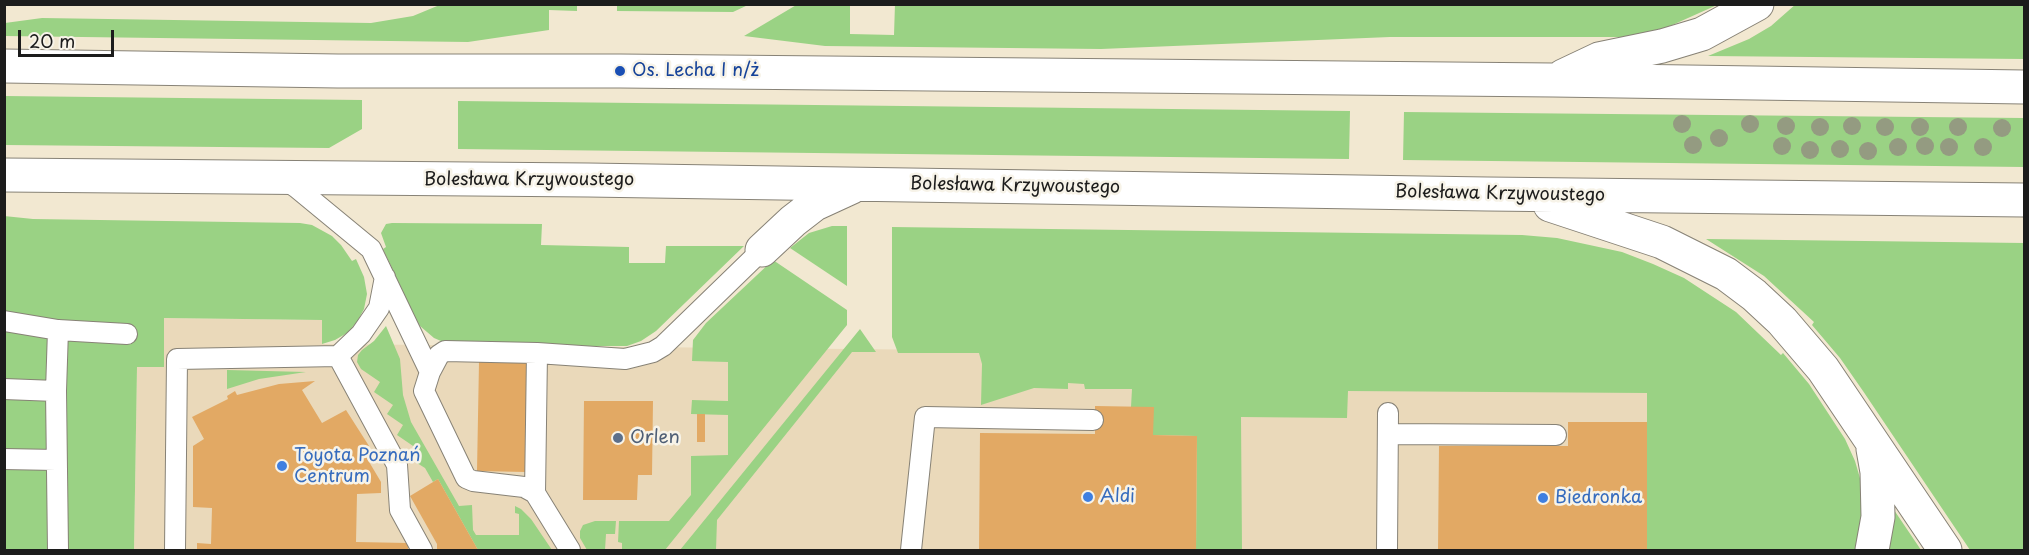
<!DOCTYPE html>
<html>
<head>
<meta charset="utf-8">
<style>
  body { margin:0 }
  #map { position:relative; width:2029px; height:555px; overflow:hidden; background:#f2e8d1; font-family:"Playpen Sans",sans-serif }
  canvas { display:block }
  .frame { position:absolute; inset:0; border:6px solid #1c1c1c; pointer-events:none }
  .scale { position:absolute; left:18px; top:30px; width:96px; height:27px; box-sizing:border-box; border:3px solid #1c1c1c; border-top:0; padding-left:8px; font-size:18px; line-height:21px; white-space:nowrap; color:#1c1c1c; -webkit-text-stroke:4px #f7f3e8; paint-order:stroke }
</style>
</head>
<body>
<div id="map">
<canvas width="2029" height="555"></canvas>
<div class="frame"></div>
<div class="scale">20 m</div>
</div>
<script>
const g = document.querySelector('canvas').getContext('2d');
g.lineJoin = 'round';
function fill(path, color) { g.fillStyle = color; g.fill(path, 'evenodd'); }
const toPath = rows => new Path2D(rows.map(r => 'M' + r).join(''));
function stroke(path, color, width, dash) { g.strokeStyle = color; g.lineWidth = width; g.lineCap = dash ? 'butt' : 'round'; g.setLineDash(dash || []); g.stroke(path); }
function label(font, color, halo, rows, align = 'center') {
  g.font = font + ' "Playpen Sans",sans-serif'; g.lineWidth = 5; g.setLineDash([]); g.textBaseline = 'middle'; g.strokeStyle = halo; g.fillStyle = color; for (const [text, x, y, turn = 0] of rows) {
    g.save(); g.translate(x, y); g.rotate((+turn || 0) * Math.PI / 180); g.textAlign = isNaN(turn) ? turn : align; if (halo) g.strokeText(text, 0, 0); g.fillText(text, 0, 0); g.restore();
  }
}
const built = toPath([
  [164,318,323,320,322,344,1693,357,1691,550,134,550,137,367]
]);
const green = toPath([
  [442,4,577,4,577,11,549,10,549,30,468,42,5,36,5,23,42,18,371,23,413,16],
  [798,4,850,5,850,34,894,35,895,4,1717,5,1659,31,1622,37,1390,37,1101,49,825,46,744,36],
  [1796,4,2024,5,2024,59,1708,56,1749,39,1771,26],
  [617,5,617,4,748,5,733,12,617,11],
  [5,96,362,100,362,129,329,148,5,145],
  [458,101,1350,111,1349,159,458,149],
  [1404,112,2024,118,2024,167,1403,160],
  [4,216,33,219,300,223,312,225,332,236,341,245,352,261,356,259,364,277,367,294,364,309,357,322,347,333,335,340,322,344,322,320,164,318,164,367,137,367,134,550,5,550],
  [392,223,542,224,541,245,629,247,629,263,665,263,666,246,744,246,656,331,641,341,627,346,463,346,448,344,434,338,420,326,412,311,383,249,386,247,381,233,386,224],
  [832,226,847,226,847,286,790,248,809,233],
  [892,227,1522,235,1557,238,1622,252,1653,264,1684,278,1736,312,1781,355,1783,353,1809,384,1845,439,1855,461,1862,485,1864,509,1859,550,1647,550,1647,393,1348,391,1347,418,1241,417,1242,550,1196,550,1197,436,1153,435,1153,407,1131,407,1132,389,1085,389,1084,384,1068,383,1068,389,1034,388,981,405,982,364,979,353,898,353,892,337],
  [1706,239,2024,243,2024,550,1970,550,1863,391,1840,358,1812,325,1814,322,1764,276],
  [773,260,847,310,847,325,665,550,622,550,622,543,618,542,619,521,669,521,691,495,691,456,728,455,728,415,691,414,692,400,728,401,728,362,692,361,693,340,706,323],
  [386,326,400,359,403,395,411,422,459,506,472,505,473,530,476,535,519,535,519,514,515,513,515,506,521,509,531,519,552,550,478,550,438,479,433,482,425,468,409,458,416,448,397,435,403,425,387,414,393,405,374,392,380,382,361,369,357,362,358,355,362,350,374,341],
  [860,329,876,352,852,352,717,520,716,550,680,550],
  [227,370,306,372,259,379,227,389],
  [1892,507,1921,550,1886,550],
  [595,521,616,521,615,534,606,534,605,550,587,550,580,538,580,531,583,525]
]);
const building = toPath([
  [479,362,528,362,526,472,477,471],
  [315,381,302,390,322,423,346,410,369,446,362,450,381,482,381,493,357,494,356,542,408,543,408,550,197,550,197,543,211,544,212,508,193,507,193,446,204,439,192,417,228,399,227,396,235,391,237,395,279,384],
  [584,401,653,401,652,475,638,475,637,500,583,500],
  [1095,406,1154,407,1153,435,1197,436,1196,550,979,550,980,433,1095,434],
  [697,414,705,414,705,442,697,442],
  [1568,422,1647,422,1647,550,1438,550,1439,446,1568,446],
  [438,479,478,550,437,550,437,544,410,496]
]);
const lane = toPath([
  [284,179,297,188,371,249,430,372],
  [4,321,58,330,127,334],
  [338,356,397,465,400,510,422,550],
  [4,389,56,391],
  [1388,434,1556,435],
  [4,459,56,460],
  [535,493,537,353],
  [58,550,56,391,58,330],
  [175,550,177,359,338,356,361,334,379,308,385,277],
  [570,550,535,493,524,487,473,481,466,478,424,391,430,372,439,355,445,351,537,353,625,359,653,352,663,346,762,250],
  [911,550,925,417,1093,420],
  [1387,550,1388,413]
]);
const secondary = toPath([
  [4,66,338,71,620,71,1553,80,2024,87],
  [1563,76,1599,59,1662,46,1702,34,1757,4],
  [4,175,588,180,1487,194,2024,200],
  [1550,205,1662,242,1726,274,1754,295,1782,321,1823,369,1945,550],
  [762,250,793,221,815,204,852,187],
  [1872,550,1878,517,1877,472,1873,449]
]);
const trees = [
  [1682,124],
  [1750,124],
  [1786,126],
  [1852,126],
  [1820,127],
  [1885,127],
  [1920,127],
  [1958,127],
  [2002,128],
  [1719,138],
  [1693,145],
  [1782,146],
  [1925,146],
  [1898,147],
  [1949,147],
  [1983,147],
  [1840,149],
  [1810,150],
  [1868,151]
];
const markers = [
  [620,71,6,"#1a4fb4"],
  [618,438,6,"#5c6f8a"],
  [282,466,6,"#3f7fe0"],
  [1088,497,6,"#3f7fe0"],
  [1543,498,6,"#3f7fe0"]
];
const transitNames = [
  ["Os. Lecha I n/ż",632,71]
];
const streetNames = [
  ["Bolesława Krzywoustego",529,180],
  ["Bolesława Krzywoustego",1015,186,1],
  ["Bolesława Krzywoustego",1500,194,1]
];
const serviceNames = [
  ["Orlen",630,438]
];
const shopNames = [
  ["Toyota Poznań",294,456],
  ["Centrum",294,477],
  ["Aldi",1100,497],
  ["Biedronka",1555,498]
];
fill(built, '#ead9ba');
fill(green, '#9ad284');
fill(building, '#e2a964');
stroke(lane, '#878276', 22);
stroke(secondary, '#878276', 35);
stroke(lane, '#fff', 20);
stroke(secondary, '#fff', 33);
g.fillStyle = '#949b81';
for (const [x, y] of trees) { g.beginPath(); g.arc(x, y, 9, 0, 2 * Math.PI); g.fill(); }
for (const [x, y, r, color] of markers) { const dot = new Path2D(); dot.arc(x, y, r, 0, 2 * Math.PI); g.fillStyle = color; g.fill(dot); stroke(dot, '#f7f3e8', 2); }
label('18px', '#164399', '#f7f3e8', transitNames, 'left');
label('18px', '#1c1c1c', '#f7f3e8', streetNames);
label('18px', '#4e5e75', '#f7f3e8', serviceNames, 'left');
label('18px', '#366cbe', '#f7f3e8', shopNames, 'left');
</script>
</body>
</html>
